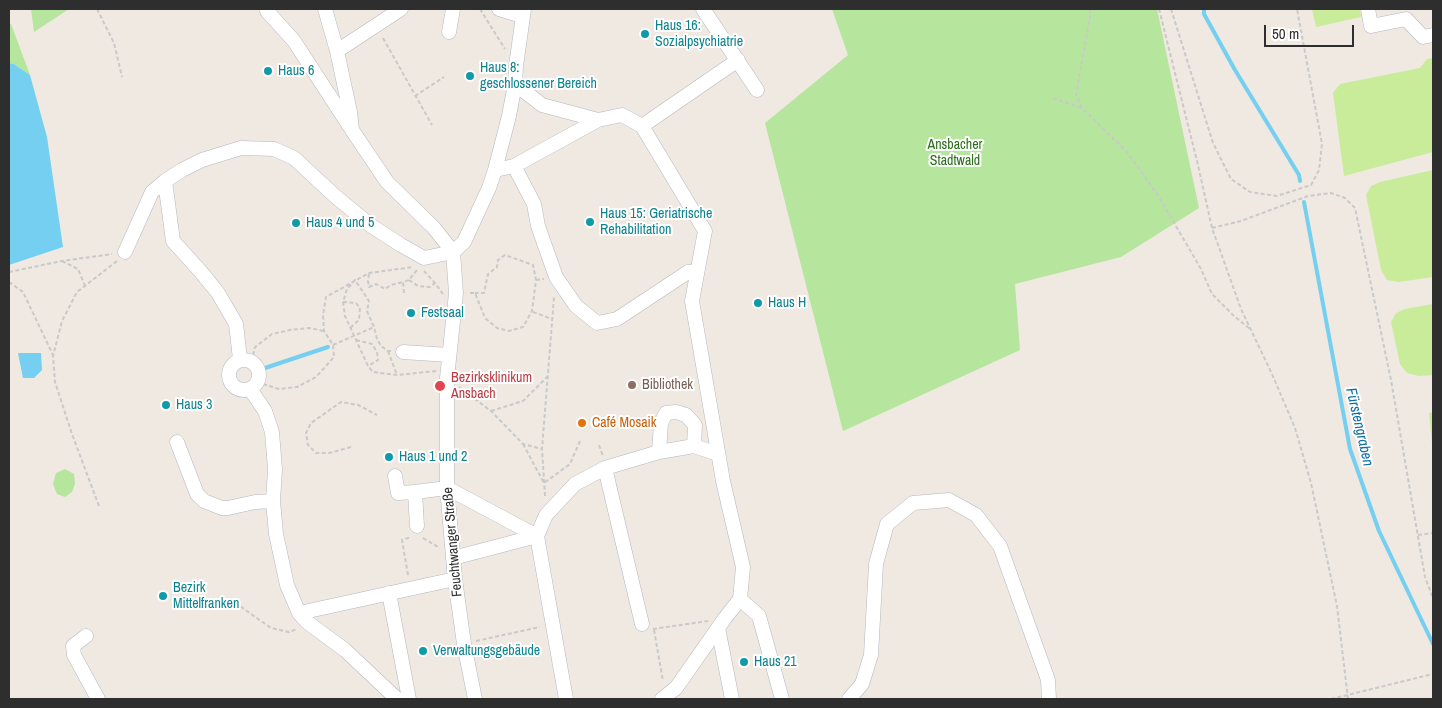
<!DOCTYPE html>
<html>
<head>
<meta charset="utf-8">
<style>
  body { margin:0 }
  #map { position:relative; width:1442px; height:708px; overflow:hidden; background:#efe9e1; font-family:"Archivo Narrow",sans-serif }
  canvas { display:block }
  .frame { position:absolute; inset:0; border:10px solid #2e2e2e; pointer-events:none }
  .scale { position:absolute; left:1264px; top:25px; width:90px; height:22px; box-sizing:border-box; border:2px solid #2e2e2e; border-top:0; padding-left:6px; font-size:15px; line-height:18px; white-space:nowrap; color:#2e2e2e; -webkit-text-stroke:4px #fff; paint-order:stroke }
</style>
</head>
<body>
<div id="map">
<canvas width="1442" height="708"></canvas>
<div class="frame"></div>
<div class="scale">50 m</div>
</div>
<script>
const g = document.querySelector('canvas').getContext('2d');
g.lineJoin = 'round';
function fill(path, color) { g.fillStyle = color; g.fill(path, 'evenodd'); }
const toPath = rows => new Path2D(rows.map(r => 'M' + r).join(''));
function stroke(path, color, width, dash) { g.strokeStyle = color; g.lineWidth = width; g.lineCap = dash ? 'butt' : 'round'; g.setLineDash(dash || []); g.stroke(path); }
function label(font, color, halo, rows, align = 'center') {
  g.font = font + ' "Archivo Narrow",sans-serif'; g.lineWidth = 4; g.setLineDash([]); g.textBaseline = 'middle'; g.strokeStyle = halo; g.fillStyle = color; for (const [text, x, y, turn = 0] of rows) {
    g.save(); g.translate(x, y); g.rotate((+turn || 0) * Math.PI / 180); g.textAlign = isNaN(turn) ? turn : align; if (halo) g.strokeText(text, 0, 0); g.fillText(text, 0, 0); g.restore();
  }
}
const green = toPath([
  [31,9,69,9,34,32],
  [832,9,1157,9,1199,208,1121,257,1015,284,1020,350,843,431,765,123,848,55],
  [9,24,11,24,30,75,14,64,9,63],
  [65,469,74,474,75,484,72,492,65,497,57,494,53,484,56,473]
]);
const pitch = toPath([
  [1312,9,1360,9,1361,17,1316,27],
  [1433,58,1433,152,1344,176,1333,93,1340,84,1420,68,1427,59],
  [1433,170,1433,277,1399,282,1387,280,1381,270,1366,195,1371,186,1380,182],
  [1433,304,1433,375,1419,376,1407,373,1400,364,1391,322,1396,313,1405,309],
  [1433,412,1433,453,1429,413]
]);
const water = toPath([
  [9,63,14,64,30,75,47,137,63,247,9,265],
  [18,353,41,353,42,370,34,378,23,378]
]);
const stream = toPath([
  [1204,9,1204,14,1235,70,1299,175,1300,181],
  [1304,202,1350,449,1379,531,1433,644],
  [265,368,328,347]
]);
const path = toPath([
  [97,9,114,43,122,77],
  [480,9,505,49],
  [1090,9,1090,17,1076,95,1082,108,1126,151,1144,175,1159,197,1201,269,1212,294,1234,316,1250,329],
  [1159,9,1198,165,1212,228,1241,309,1272,374,1295,428,1311,483,1337,606,1348,699],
  [1171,9,1213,143,1231,179,1250,192,1277,196,1311,185,1319,170,1322,144,1297,9],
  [383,38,432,125],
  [415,96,444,77],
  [1053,98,1082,108],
  [1212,228,1241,221,1308,196,1331,193,1345,198,1355,208,1391,380,1425,577,1433,598],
  [62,261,78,269,85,286],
  [424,271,435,283,443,294],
  [9,272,62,261,112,254],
  [369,274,368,281,369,287,376,284,385,289,391,285,403,282],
  [409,280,418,286,430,287,435,283],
  [536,280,544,279],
  [9,282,23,292,53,355],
  [404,293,403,282,409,280,417,270],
  [470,293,475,293,485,318,497,328,509,331,523,327,532,311,536,280,533,265,505,255,498,260,497,267,488,274,484,293,475,293],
  [343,302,356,303,360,308,359,320,352,326,351,328],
  [533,312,552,319],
  [356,340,372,344,377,352,378,360,368,366],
  [333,345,374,327],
  [388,351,397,375],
  [391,351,388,351,381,346,377,339,374,327,367,311,369,301,355,280,347,289,343,302,345,316,368,366,373,372,397,375,436,371],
  [253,355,255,347,272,334,290,330,309,328,324,331],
  [263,384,279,389,297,387,316,377,334,357,333,345,324,331,323,315,326,297,369,273,413,267],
  [459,387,491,411,523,444,542,449],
  [491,411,523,401,547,377],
  [523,444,544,483,570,464,580,441],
  [599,445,603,456],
  [351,447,329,453,316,453,308,445,306,433,311,423,341,402,358,405,377,415],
  [545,496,542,449,554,297],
  [99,506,72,434,55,382,53,356,62,321,77,292,117,261],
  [1418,535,1433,533],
  [423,538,440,548],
  [408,575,402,540,411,537],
  [230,599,271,628,289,632,297,629],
  [653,629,708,621],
  [654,630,663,681],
  [476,641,540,627],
  [1331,699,1433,674]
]);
const minor = toPath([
  [325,9,337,51],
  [499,9,522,16],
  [703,9,757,90],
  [1368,9,1371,26,1406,19,1423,37,1433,35],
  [267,11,294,41,350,127],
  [449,32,453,9],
  [515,84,542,105,598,120,622,115,642,126,705,231,692,301,723,481,743,567,740,599,725,618,676,688,662,699],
  [642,126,738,60],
  [514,166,598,120],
  [495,170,514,166,534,204,538,226,556,277,576,306,597,323,617,319,688,272,697,271],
  [165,181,173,241,201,272,218,293,236,324,240,359],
  [125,252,152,192,165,181,182,170,202,160,241,148,274,149,294,158,335,196,370,225,401,245,424,258,453,252,434,228,387,182,352,130,350,112,337,51,401,9],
  [403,352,449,355],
  '229 375a15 15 0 1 1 30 0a15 15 0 1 1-30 0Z',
  [250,389,265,411,272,432,275,469,273,501,276,534,287,585,299,613,307,622,345,650,397,699],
  [177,442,197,494,204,501,222,508,228,508,255,502,273,501],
  [659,452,661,423,666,413,676,412,686,415,695,425,694,446],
  [605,468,642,624],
  [395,476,398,493,415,492],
  [417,526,415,492,447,488,537,536],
  [453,558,537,536],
  [389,593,409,699],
  [740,599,759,616,782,699],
  [299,613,455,579],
  [718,628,732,699],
  [86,636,73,646,74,655,98,699],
  [475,699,464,644,455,579,447,488,447,378,456,293,453,252,464,242,489,188,495,170,509,116,515,84,516,66,524,9],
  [566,699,537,536,546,515,575,484,605,468,659,452,694,446,718,454],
  [849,699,862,684,871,655,876,564,887,524,913,503,949,500,976,515,1000,546,1048,680,1049,699]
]);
const markers = [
  [645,34,5,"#0f9aa8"],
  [268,71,5,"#0f9aa8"],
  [470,76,5,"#0f9aa8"],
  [590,222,5,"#0f9aa8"],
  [296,223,5,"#0f9aa8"],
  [758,303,5,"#0f9aa8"],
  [411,313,5,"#0f9aa8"],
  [632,385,5,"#8d6e63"],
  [440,386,6,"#e0444e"],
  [166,405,5,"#0f9aa8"],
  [582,423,5,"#e8710a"],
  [389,457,5,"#0f9aa8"],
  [163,596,5,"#0f9aa8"],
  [423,651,5,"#0f9aa8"],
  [744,662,5,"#0f9aa8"]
];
const cultureNames = [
  ["Haus 16:",655,26],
  ["Sozialpsychiatrie",655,42],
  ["Haus 8:",480,68],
  ["geschlossener Bereich",480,84],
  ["Haus 6",278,71],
  ["Haus 15: Geriatrische",600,214],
  ["Rehabilitation",600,230],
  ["Haus 4 und 5",306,223],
  ["Haus H",768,303],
  ["Festsaal",421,313],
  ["Haus 3",176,405],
  ["Haus 1 und 2",399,457],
  ["Bezirk",173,588],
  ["Mittelfranken",173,604],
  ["Verwaltungsgebäude",433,651],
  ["Haus 21",754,662]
];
const parkNames = [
  ["Ansbacher",955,145],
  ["Stadtwald",955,161]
];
const healthNames = [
  ["Bezirksklinikum",451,378],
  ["Ansbach",451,394]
];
const educationNames = [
  ["Bibliothek",642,385]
];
const foodNames = [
  ["Café Mosaik",592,423]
];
const streetNames = [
  ["Feuchtwanger Straße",453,542,-95]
];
const waterNames = [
  ["Fürstengraben",1359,427,77]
];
fill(green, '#b6e59e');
fill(pitch, '#c9ec9a');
fill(water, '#75cff0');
stroke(stream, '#75cff0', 4);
stroke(minor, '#b4b7c1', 15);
stroke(path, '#c9c9c9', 2, [4, 2.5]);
stroke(minor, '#fff', 14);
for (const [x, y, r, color] of markers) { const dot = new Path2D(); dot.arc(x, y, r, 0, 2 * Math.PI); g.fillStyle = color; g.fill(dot); stroke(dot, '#fff', 2); }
label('14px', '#0d838f', '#fff', cultureNames, 'left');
label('14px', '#2c6e1b', '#fff', parkNames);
label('14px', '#be3a42', '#fff', healthNames, 'left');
label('14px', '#785e54', '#fff', educationNames, 'left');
label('14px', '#c56008', '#fff', foodNames, 'left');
label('14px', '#2e2e2e', '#fff', streetNames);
label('italic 15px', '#0d6fa3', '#fff', waterNames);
</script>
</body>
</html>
